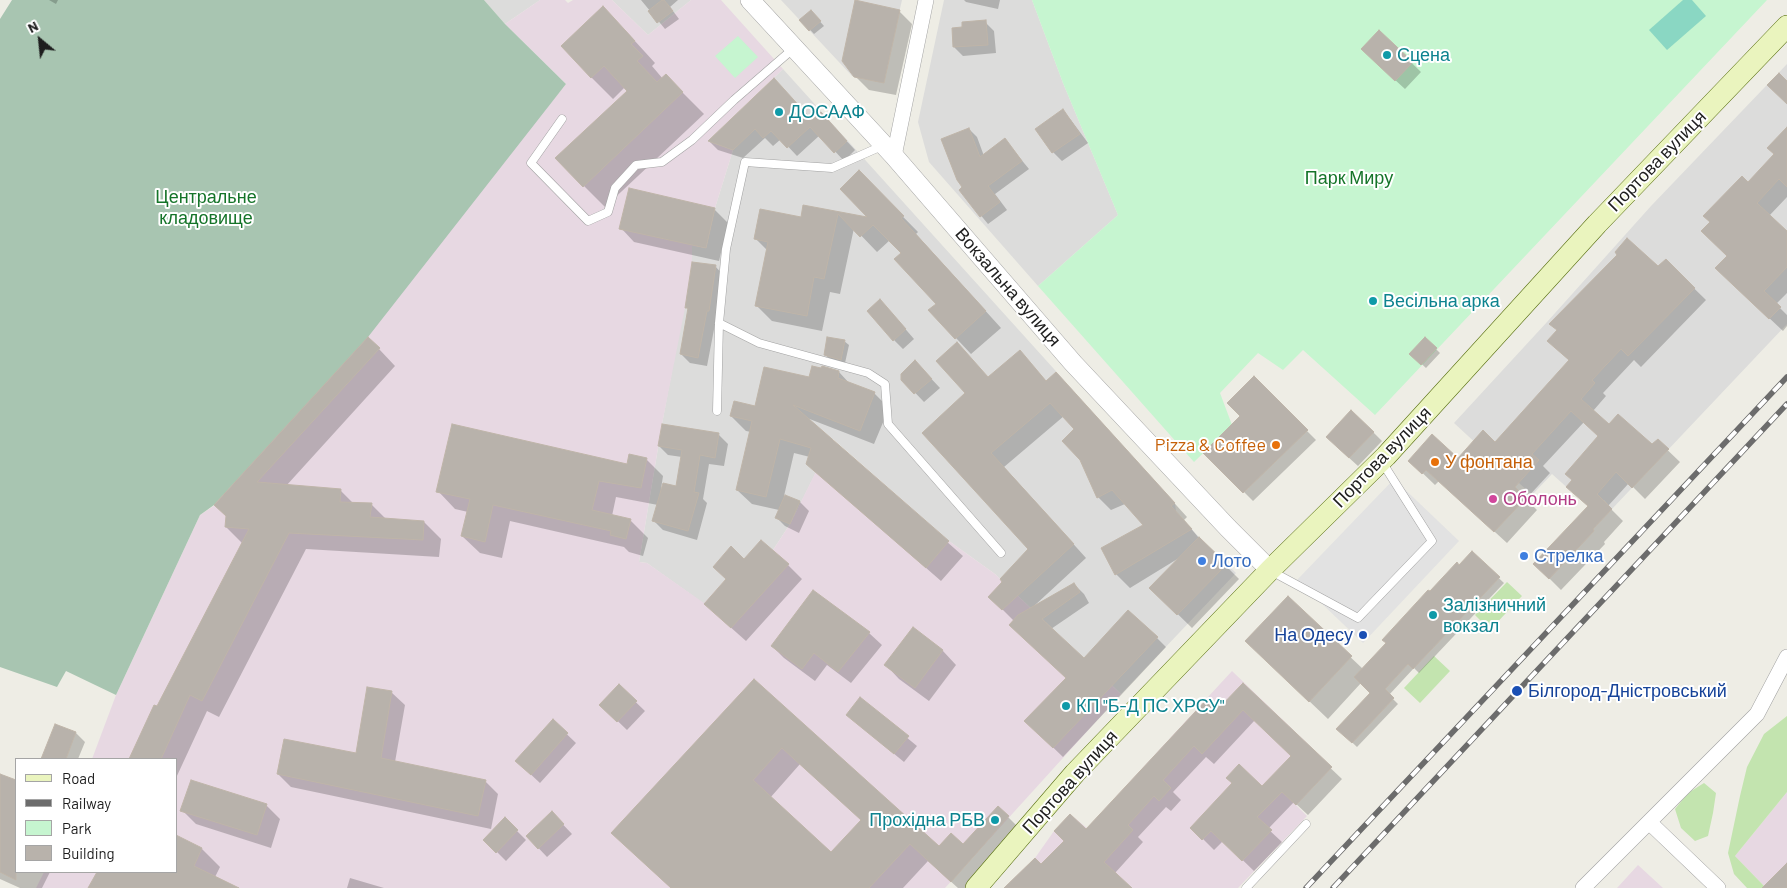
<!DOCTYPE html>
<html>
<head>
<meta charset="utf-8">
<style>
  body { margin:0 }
  #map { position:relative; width:1787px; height:888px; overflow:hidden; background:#eeede5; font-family:Barlow,sans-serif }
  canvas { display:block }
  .legend { position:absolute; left:15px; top:758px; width:162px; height:115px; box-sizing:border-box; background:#fff; border:1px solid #a5a5a5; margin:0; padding:6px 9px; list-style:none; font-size:15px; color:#1e1e1e }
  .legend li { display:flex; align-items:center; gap:10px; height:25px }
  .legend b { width:25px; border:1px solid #a5a5a5 }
  .north { position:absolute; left:15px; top:15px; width:50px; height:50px; -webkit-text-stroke:4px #fff; paint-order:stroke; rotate:332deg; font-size:14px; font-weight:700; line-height:20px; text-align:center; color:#1e1e1e }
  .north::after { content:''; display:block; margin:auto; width:18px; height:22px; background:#1e1e1e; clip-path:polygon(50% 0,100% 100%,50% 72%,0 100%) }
</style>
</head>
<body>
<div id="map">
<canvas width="1787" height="888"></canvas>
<ul class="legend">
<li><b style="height:6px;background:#eaf4be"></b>Road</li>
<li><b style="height:6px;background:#6c6c6c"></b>Railway</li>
<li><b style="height:14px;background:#c6f5d0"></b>Park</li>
<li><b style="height:14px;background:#b8b2ab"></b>Building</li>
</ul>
<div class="north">N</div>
</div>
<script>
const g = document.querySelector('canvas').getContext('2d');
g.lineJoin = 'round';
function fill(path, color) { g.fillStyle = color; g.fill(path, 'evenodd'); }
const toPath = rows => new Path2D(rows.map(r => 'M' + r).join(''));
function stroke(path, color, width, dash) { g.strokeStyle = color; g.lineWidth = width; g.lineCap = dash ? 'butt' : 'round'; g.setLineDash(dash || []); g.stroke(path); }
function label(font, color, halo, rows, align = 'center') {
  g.font = font + ' Barlow,sans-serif'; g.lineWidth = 4; g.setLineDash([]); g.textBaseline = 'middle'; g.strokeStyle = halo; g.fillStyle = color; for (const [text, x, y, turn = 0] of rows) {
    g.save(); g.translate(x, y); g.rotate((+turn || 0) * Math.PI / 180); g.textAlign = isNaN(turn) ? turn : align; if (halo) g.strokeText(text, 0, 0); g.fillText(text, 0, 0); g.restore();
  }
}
const residential = toPath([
  [484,0,540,0,505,24],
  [612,0,691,0,648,35],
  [781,0,902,0,883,83,852,76],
  [944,0,1032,0,1063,83,1118,215,1038,286,929,162,918,122],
  [1787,64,1787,324,1612,509,1604,500,1592,498,1587,494,1581,500,1552,474,1532,495,1454,423,1547,322,1651,206],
  [783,69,1175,503,1176,511,1196,534,1236,573,1121,694,995,574,949,541,833,439,790,524,773,550,744,559,731,547,726,579,704,604,647,563,639,562,662,424,692,262,692,245,706,248,715,208,733,150,708,141]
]);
const industrial = toPath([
  [540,0,565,0,568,3,573,0,612,0,648,35,691,0,721,0,783,69,708,141,733,150,715,208,706,248,692,246,692,262,685,308,662,424,639,562,647,563,704,603,726,579,713,567,731,546,744,559,761,540,773,550,790,524,832,439,949,541,995,574,1121,694,945,888,36,888,44,872,176,872,176,759,92,759,116,695,200,515,215,505,566,84,505,24],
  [1232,671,1332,767,1296,805,1307,816,1238,888,1011,888,1010,882,1035,858,1054,831,1070,814,1087,828],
  [1787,792,1787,888,1766,888,1735,856],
  [1638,865,1663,888,1617,888]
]);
const grass = toPath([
  [1507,582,1522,596,1490,630,1475,615],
  [1434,656,1450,671,1420,703,1404,688],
  [1787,716,1787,792,1735,856,1766,888,1747,888,1734,874,1728,853,1740,796,1747,767,1764,734],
  [1704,783,1716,793,1713,813,1708,836,1695,841,1681,828,1675,809,1688,793]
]);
const cemetery = toPath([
  [12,0,484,0,505,24,566,84,368,337,214,505,200,515,116,695,66,671,57,687,0,667,0,19]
]);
const park = toPath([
  [1032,0,1767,0,1375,415,1303,350,1283,370,1258,353,1220,393,1232,425,1194,462,1038,286,1118,215,1063,83],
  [738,36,758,57,735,78,715,56]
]);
const pitch = toPath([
  [1683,0,1692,0,1706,16,1667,50,1649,30]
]);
const parking = toPath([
  [1394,479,1459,541,1363,643,1297,580]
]);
const shadow = toPath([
  [49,0,58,0,56,4],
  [641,0,678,0,670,7,679,19,665,29],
  [964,0,1000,0,998,9,966,2],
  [899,11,912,24,896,95,869,90,855,76],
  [815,16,824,26,814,34,801,20],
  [985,22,994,31,996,53,963,56,954,47,964,29],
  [624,29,655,63,652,66,663,79,666,76,704,114,605,207,584,186,629,92,625,87,613,99,591,77],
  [1379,31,1421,72,1405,89,1371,58],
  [774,80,813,122,830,123,855,150,844,161,820,135,797,156,781,139,773,146,765,138,743,158,718,150,709,141],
  [1062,111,1071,120,1088,143,1062,161,1053,152],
  [1787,128,1787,197,1769,216,1787,233,1787,293,1776,304,1787,315,1787,326,1783,331,1730,281,1728,256,1748,184,1776,154],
  [969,129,977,137,984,156,1005,140,1029,169,995,194,1007,210,988,224,960,190,964,187],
  [859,172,918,232,916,234,1001,328,971,354,956,338,937,304,903,253,890,240,877,252,854,228,840,294,830,292,822,331,772,321,757,306,768,251,755,238,802,218,804,206,871,219],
  [714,209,728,223,719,261,634,242,621,228],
  [1666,261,1706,300,1641,367,1634,360,1603,393,1606,396,1593,411,1609,426,1653,446,1658,441,1680,462,1645,499,1629,483,1608,506,1623,521,1604,542,1605,544,1561,590,1547,576,1589,507,1580,499,1599,436,1584,422,1543,466,1550,473,1526,499,1537,510,1507,543,1439,481,1435,485,1410,461,1458,460,1495,443,1570,361,1549,341,1658,268],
  [715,266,724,276,718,320,716,319,707,366,690,363,681,354,689,310,686,307],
  [889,310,914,339,903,349,894,340],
  [1425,338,1440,353,1426,368,1411,354],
  [844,341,849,345,845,363,830,359,825,355],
  [379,349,395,366,286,486,340,490,354,504,371,504,386,519,424,522,441,539,439,557,306,549,219,717,207,711,176,778,176,759,130,759,155,706,158,708,243,544,226,527,227,516,216,505],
  [1020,352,1047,382,1056,373,1069,387,1187,517,1184,520,1203,543,1239,579,1192,628,1151,588,1179,558,1130,588,1116,574,1102,549,1145,525,1125,504,1111,510,1098,497,1076,429,1064,416,1004,467,1086,558,1034,606,1074,584,1084,594,1089,603,1051,629,1084,660,1157,638,1166,647,1063,757,1036,731,1067,678,1014,621,990,597,1029,549,923,433],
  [924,371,940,388,924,402,902,379],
  [839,372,850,384,874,393,889,408,874,444,807,418,963,556,941,581,823,478,810,457,794,453,784,496,800,502,809,511,799,533,785,526,776,517,779,510,752,504,737,490,751,432,746,431,731,416,756,407,810,379],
  [1254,378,1316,440,1253,501,1205,453,1242,416],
  [1373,432,1382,441,1358,466,1336,446],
  [719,435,728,444,724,466,709,464,703,499,707,503,697,540,663,530,654,521,658,505,616,497,612,516,630,520,648,538,643,556,629,552,624,547,510,521,502,558,480,553,462,536,468,512,455,509,438,491,628,465,646,459,663,476,661,489,677,488,682,457,668,455,659,446],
  [1472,553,1504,583,1419,673,1414,668,1389,695,1398,704,1357,747,1338,729,1372,693,1361,683,1328,719,1265,659,1288,598,1363,669,1387,643,1430,593,1459,567],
  [744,560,788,565,802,579,746,641,719,617],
  [913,629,943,651,956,665,929,701,899,679,886,665],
  [869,633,882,645,851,683,827,665,815,681,784,658,772,646],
  [754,680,939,848,963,846,1008,817,1025,834,978,888,958,888,928,861,903,888,671,888,612,833],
  [800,764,862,820,831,854,770,798],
  [1243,685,1342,779,1308,815,1294,802,1268,829,1282,842,1254,871,1223,841,1214,850,1192,828,1262,788,1293,756,1255,720,1214,764,1206,757,1173,792,1181,800,1171,811,1166,807,1138,837,1143,842,1115,873,1130,888,1017,888,1041,866,1086,831,1220,709],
  [619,686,645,711,627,730,601,705],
  [391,692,405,705,395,762,485,781,498,794,491,829,291,787,278,774,357,754],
  [860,699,917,746,904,762,847,715],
  [553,721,576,743,540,783,526,770],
  [55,726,76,733,85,742,78,759,42,759],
  [0,778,16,786,16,872,50,872,42,888,20,888,0,879],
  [266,805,280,819,271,848,196,824,182,810],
  [552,813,572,834,547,857,527,836],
  [505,819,526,840,506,861,485,840],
  [176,836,202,849,220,867,215,877,236,888,90,888,98,872,176,872],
  [350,878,384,888,347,888]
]);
const building = toPath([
  [662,0,664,0,673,11,657,23,648,11,662,0],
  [855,0,900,10,884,83,854,77,842,61,855,0],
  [603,6,635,41,631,44,643,56,637,61,657,82,666,74,683,92,583,187,555,158,627,91,604,66,591,78,561,46,603,6],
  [811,10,821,21,809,31,799,20,811,10],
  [986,20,988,45,953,47,952,28,962,27,962,22,986,20],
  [1379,30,1413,62,1395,81,1361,49,1379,30],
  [1779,73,1787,81,1787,104,1767,85,1779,73],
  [774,78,812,120,821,112,847,141,834,153,810,127,787,148,771,131,763,138,755,129,733,150,708,141,774,78],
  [1063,109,1080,134,1052,153,1035,129,1063,109],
  [1787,127,1787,187,1779,179,1757,203,1787,231,1787,267,1764,291,1781,307,1769,319,1715,268,1727,256,1701,231,1710,222,1703,216,1742,176,1748,182,1774,154,1767,148,1787,127],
  [969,128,980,157,1005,138,1022,161,988,186,1000,202,980,217,959,190,962,187,957,180,941,139,969,128],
  [859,170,904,216,901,218,986,311,955,339,928,310,936,304,894,259,901,253,873,225,860,237,838,214,824,279,814,277,807,316,755,306,768,242,754,239,760,209,801,217,803,205,867,217,840,189,859,170],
  [629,188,715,208,706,248,619,229,629,188],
  [1627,238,1658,266,1666,259,1695,288,1628,356,1621,349,1592,380,1595,383,1581,399,1609,424,1618,414,1652,444,1658,439,1669,449,1632,488,1616,472,1597,494,1612,509,1593,529,1594,531,1549,579,1533,564,1588,506,1566,487,1572,480,1565,474,1598,436,1571,411,1532,454,1539,460,1515,487,1526,498,1494,532,1426,470,1422,474,1408,461,1432,434,1458,458,1483,430,1495,442,1569,360,1547,341,1557,330,1549,324,1617,255,1615,252,1627,238],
  [692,262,716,265,709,311,707,311,698,358,680,354,688,308,685,308,692,262],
  [880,299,906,329,893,341,867,311,880,299],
  [368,337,380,348,257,482,341,489,340,502,372,503,370,517,424,521,423,540,289,533,202,701,190,695,161,759,129,759,154,705,157,706,249,529,225,527,226,516,214,505,368,337],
  [827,337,845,340,841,360,824,355,827,337],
  [1425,337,1437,348,1421,365,1409,354,1425,337],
  [957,342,988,377,1020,350,1046,381,1056,372,1175,503,1171,506,1192,529,1115,575,1101,548,1143,525,1112,490,1097,498,1080,460,1062,441,1074,429,1050,403,991,453,1074,544,1002,610,988,597,1002,582,1000,579,1028,549,922,433,965,393,936,361,957,342],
  [915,360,932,379,914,394,901,380,901,374,915,360],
  [812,366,821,368,822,366,839,371,838,378,875,392,860,431,793,405,949,541,926,568,806,464,811,448,780,439,766,497,736,490,752,421,730,416,734,401,755,406,764,367,809,377,812,366],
  [1254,376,1308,430,1243,493,1203,453,1240,416,1227,403,1254,376],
  [1351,410,1374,432,1349,458,1326,437,1351,410],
  [452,424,627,464,629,454,647,458,641,488,599,481,592,510,631,519,626,539,610,535,611,531,493,505,485,542,461,536,470,499,436,492,452,424],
  [662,424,719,433,715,458,700,455,694,492,699,493,688,531,652,521,663,483,676,486,682,450,658,446,662,424],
  [785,495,800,501,790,524,775,518,785,495],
  [1199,537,1227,564,1177,615,1149,588,1199,537],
  [761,540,789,564,731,628,704,604,726,579,713,567,731,546,744,559,761,540],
  [1472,551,1500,577,1413,669,1408,664,1385,689,1394,698,1352,743,1336,729,1370,693,1354,677,1386,643,1382,640,1428,590,1430,591,1457,562,1459,565,1472,551],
  [1074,583,1080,592,1042,619,1084,658,1128,610,1158,637,1053,748,1024,721,1066,678,1009,625,1018,615,1074,583],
  [813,590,870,632,838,672,814,653,802,669,771,646,813,590],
  [1288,596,1352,656,1309,702,1245,641,1288,596],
  [913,627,943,650,915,688,884,665,913,627],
  [754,679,939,846,951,833,963,844,998,806,1009,816,951,882,910,844,869,888,671,888,611,833,754,679],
  [782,748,861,820,831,852,753,780,782,748],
  [1243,683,1332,767,1296,805,1282,792,1257,817,1272,830,1242,861,1211,831,1202,840,1190,828,1232,783,1226,778,1239,764,1262,786,1291,756,1243,710,1202,754,1194,746,1163,780,1171,788,1159,801,1154,796,1128,825,1133,830,1104,862,1132,888,1004,888,1035,858,1041,864,1064,841,1054,831,1070,814,1086,829,1209,697,1220,707,1243,683],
  [619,684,637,701,617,722,599,705,619,684],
  [367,687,392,691,381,758,486,780,478,816,277,774,284,739,356,753,367,687],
  [860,697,909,736,894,754,846,715,860,697],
  [553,719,568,733,531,775,515,761,553,719],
  [55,724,76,732,66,759,41,759,55,724],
  [0,774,16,780,16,880,0,872,0,774],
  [191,780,267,804,257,835,180,811,191,780],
  [552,811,564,824,538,849,526,836,552,811],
  [505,817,518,830,496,853,483,840,505,817],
  [176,835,202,848,194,866,239,888,88,888,97,872,176,872,176,835],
  [1787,863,1787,888,1762,888,1787,863]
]);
const service = toPath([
  [562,119,531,163,588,221,608,212,615,188,636,165,662,162,692,140,734,100,794,48],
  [719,323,759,343,868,373,885,384,888,424,1001,553],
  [717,411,719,323,726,249,745,162,832,168,882,146],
  [1271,571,1358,618,1432,541,1382,462],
  [1246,888,1306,824]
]);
const minor = toPath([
  [894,156,926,0],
  [1649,822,1718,888],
  [1583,888,1757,714,1787,657]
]);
const tertiary = toPath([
  [750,0,894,156,1073,363,1228,528,1270,570]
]);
const secondary = toPath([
  [976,888,1075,773,1270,570,1386,456,1597,224,1787,26]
]);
const rail = toPath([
  [1306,888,1787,377],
  [1333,888,1787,404]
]);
const markers = [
  [1387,55,5,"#0f9aa8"],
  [779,112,5,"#0f9aa8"],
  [1373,301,5,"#0f9aa8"],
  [1276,445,5,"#e8710a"],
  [1435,462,5,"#e8710a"],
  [1493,499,5,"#d1479c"],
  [1524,556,5,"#3f7fe0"],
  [1202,561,5,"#3f7fe0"],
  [1433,615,5,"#0f9aa8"],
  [1363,635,5,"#1a4fb4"],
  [1517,691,6,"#1a4fb4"],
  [1066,706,5,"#0f9aa8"],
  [995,820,5,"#0f9aa8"]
];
const cultureNames = [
  ["Сцена",1397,55],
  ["ДОСААФ",789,112],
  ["Весільна арка",1383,301],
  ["Залізничний",1443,605],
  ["вокзал",1443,626],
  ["КП \"Б-Д ПС ХРСУ\"",1076,706],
  ["Прохідна РБВ",985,820,"right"]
];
const streetNames = [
  ["Портова вулиця",1657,161,-46],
  ["Вокзальна вулиця",1008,287,49],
  ["Портова вулиця",1382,457,-46],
  ["Портова вулиця",1070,782,-48]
];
const parkNames = [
  ["Парк Миру",1349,178],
  ["Центральне",206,197],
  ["кладовище",206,218]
];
const foodNames = [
  ["Pizza & Coffee",1266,445],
  ["У фонтана",1445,462,"left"]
];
const hotelNames = [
  ["Оболонь",1503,499]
];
const shopNames = [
  ["Стрелка",1534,556],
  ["Лото",1212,561]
];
const transitNames = [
  ["На Одесу",1353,635],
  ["Білгород-Дністровський",1528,691,"left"]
];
fill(residential, '#dcdcdb');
fill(industrial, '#e7d8e2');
fill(grass, '#c3e4af');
fill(cemetery, '#a8c5b1');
fill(park, '#c6f5d0');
fill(pitch, '#8ad7c3');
fill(parking, '#e2e2e2');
fill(shadow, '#0003');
fill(building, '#b8b2ab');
stroke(building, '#bfb5a9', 1);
stroke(service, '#a2a2a2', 9);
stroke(minor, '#a2a2a2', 16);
stroke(tertiary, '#a2a2a2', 20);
stroke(secondary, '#566d0e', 22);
stroke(service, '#fff', 8);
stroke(minor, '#fff', 15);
stroke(tertiary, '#fff', 19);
stroke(secondary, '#eaf4be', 21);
stroke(rail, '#6c6c6c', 5.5);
stroke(rail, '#fff', 4, [11]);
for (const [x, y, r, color] of markers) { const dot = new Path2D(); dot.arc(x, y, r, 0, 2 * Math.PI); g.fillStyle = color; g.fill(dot); stroke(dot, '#fff', 2); }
label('18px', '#0d838f', '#fff', cultureNames, 'left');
label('18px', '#1e1e1e', '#fff', streetNames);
label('18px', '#157429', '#fff', parkNames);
label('18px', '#c56008', '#fff', foodNames, 'right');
label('18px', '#b23c85', '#fff', hotelNames, 'left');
label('18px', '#366cbe', '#fff', shopNames, 'left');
label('18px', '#164399', '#fff', transitNames, 'right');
</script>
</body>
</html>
